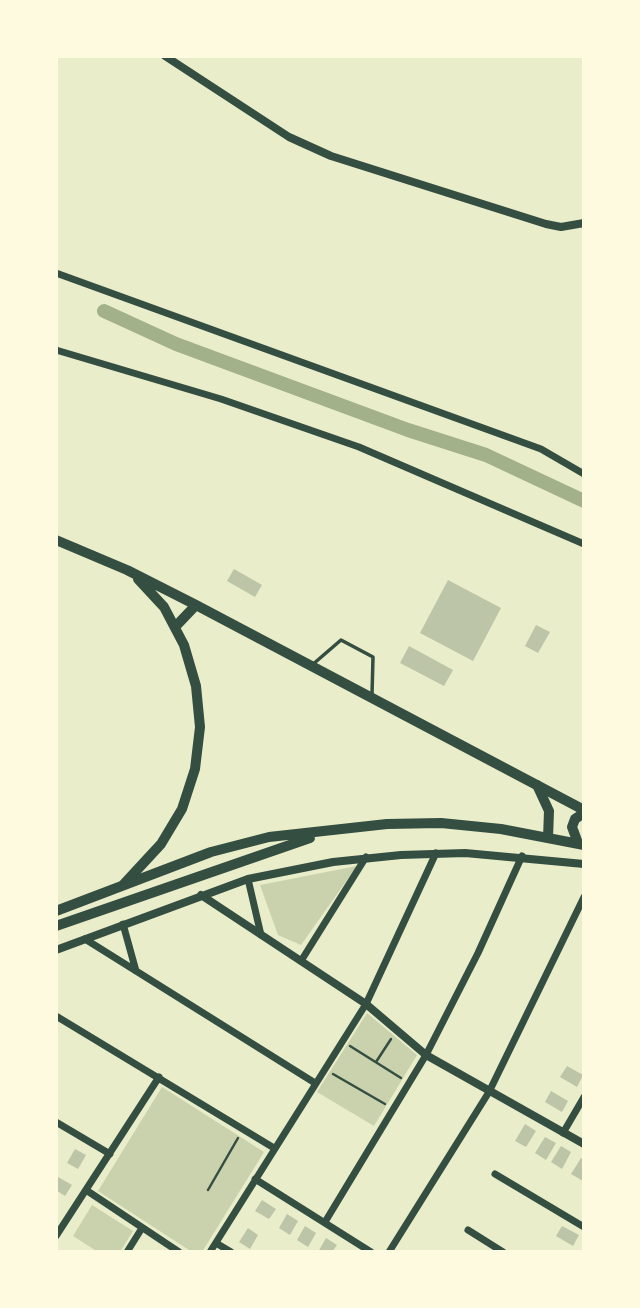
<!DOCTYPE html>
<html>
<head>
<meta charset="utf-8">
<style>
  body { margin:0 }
  #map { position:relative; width:640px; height:1308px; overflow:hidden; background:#e9edc9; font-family:"Public Sans",sans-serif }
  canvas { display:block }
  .frame { position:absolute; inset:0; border:58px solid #fefae0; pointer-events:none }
</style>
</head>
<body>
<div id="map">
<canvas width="640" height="1308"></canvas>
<div class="frame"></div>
</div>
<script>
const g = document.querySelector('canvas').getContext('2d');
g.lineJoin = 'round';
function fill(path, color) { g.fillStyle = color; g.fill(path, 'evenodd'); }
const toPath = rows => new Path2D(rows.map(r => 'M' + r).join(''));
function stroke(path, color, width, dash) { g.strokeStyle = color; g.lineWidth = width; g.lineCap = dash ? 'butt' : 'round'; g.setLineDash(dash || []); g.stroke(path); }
const green = toPath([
  [357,866,301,945,278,935,260,885],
  [367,1013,417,1055,374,1126,317,1092],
  [162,1087,264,1152,202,1252,192,1252,98,1191],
  [92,1205,133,1231,120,1252,98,1252,73,1236]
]);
const canal = toPath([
  [104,311,176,344,408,430,486,455,584,501]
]);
const building = toPath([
  [234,569,262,585,255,597,227,581],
  [448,580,501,608,473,661,420,633],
  [536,625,550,632,538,653,525,646],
  [409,646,453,670,444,686,400,663],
  [567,1066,583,1075,577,1087,560,1077],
  [551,1091,568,1101,562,1112,545,1102],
  [525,1124,536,1131,526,1147,515,1141],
  [545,1137,556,1143,546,1160,535,1153],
  [561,1146,571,1152,562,1169,551,1162],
  [75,1149,86,1155,78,1169,67,1163],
  [581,1158,584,1160,583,1181,571,1174],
  [58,1177,72,1185,65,1196,56,1190],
  [262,1200,276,1209,269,1219,255,1211],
  [287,1214,298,1221,290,1235,279,1228],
  [305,1226,316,1233,308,1247,297,1240],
  [562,1226,579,1235,573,1246,556,1236],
  [248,1228,258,1235,250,1249,239,1242],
  [326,1238,337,1245,332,1252,318,1252]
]);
const path = toPath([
  [350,1046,401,1078],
  [376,1062,391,1039],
  [333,1074,385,1104],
  [208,1190,238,1138]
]);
const service = toPath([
  [312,665,341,640,373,657,372,695]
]);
const minor = toPath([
  [56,273,541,449,584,474],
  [56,350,221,399,359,447,584,544],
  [248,879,261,935],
  [123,924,136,971],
  [85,939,315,1083],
  [301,961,366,857],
  [56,1016,274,1148],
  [56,1122,110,1154],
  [563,1133,584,1097],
  [495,1174,584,1227],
  [255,1179,371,1252],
  [86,1190,179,1252],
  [325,1222,426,1055,478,953,522,856],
  [468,1230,503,1252],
  [56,1236,159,1077],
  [216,1243,231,1252],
  [127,1252,142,1228],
  [210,1252,366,1004,436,853],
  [389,1252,489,1092,584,897]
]);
const tertiary = toPath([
  [165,56,289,137,331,156,546,224,561,227,584,223],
  [201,895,366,1004,426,1055,584,1144],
  [56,950,248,879,333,862,401,855,465,853,584,864]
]);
const secondary = toPath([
  [56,540,127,570,196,605,584,810],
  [176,626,196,605],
  [124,884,161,844,182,809,195,769,200,727,196,686,184,645,164,607,138,579]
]);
const primary = toPath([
  [537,785,549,811,548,838],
  [578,843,572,827,575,819,584,813],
  [56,911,211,852,269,837,387,824,441,823,501,829,584,845],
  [56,926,310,838]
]);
fill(green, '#cad2ad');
stroke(canal, '#a3b18a', 14);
fill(building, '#bcc5a7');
stroke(path, '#344e41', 2.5);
stroke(service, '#344e41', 3.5);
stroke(minor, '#344e41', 7);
stroke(tertiary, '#344e41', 8);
stroke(secondary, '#344e41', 10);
stroke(primary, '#344e41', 10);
</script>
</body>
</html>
